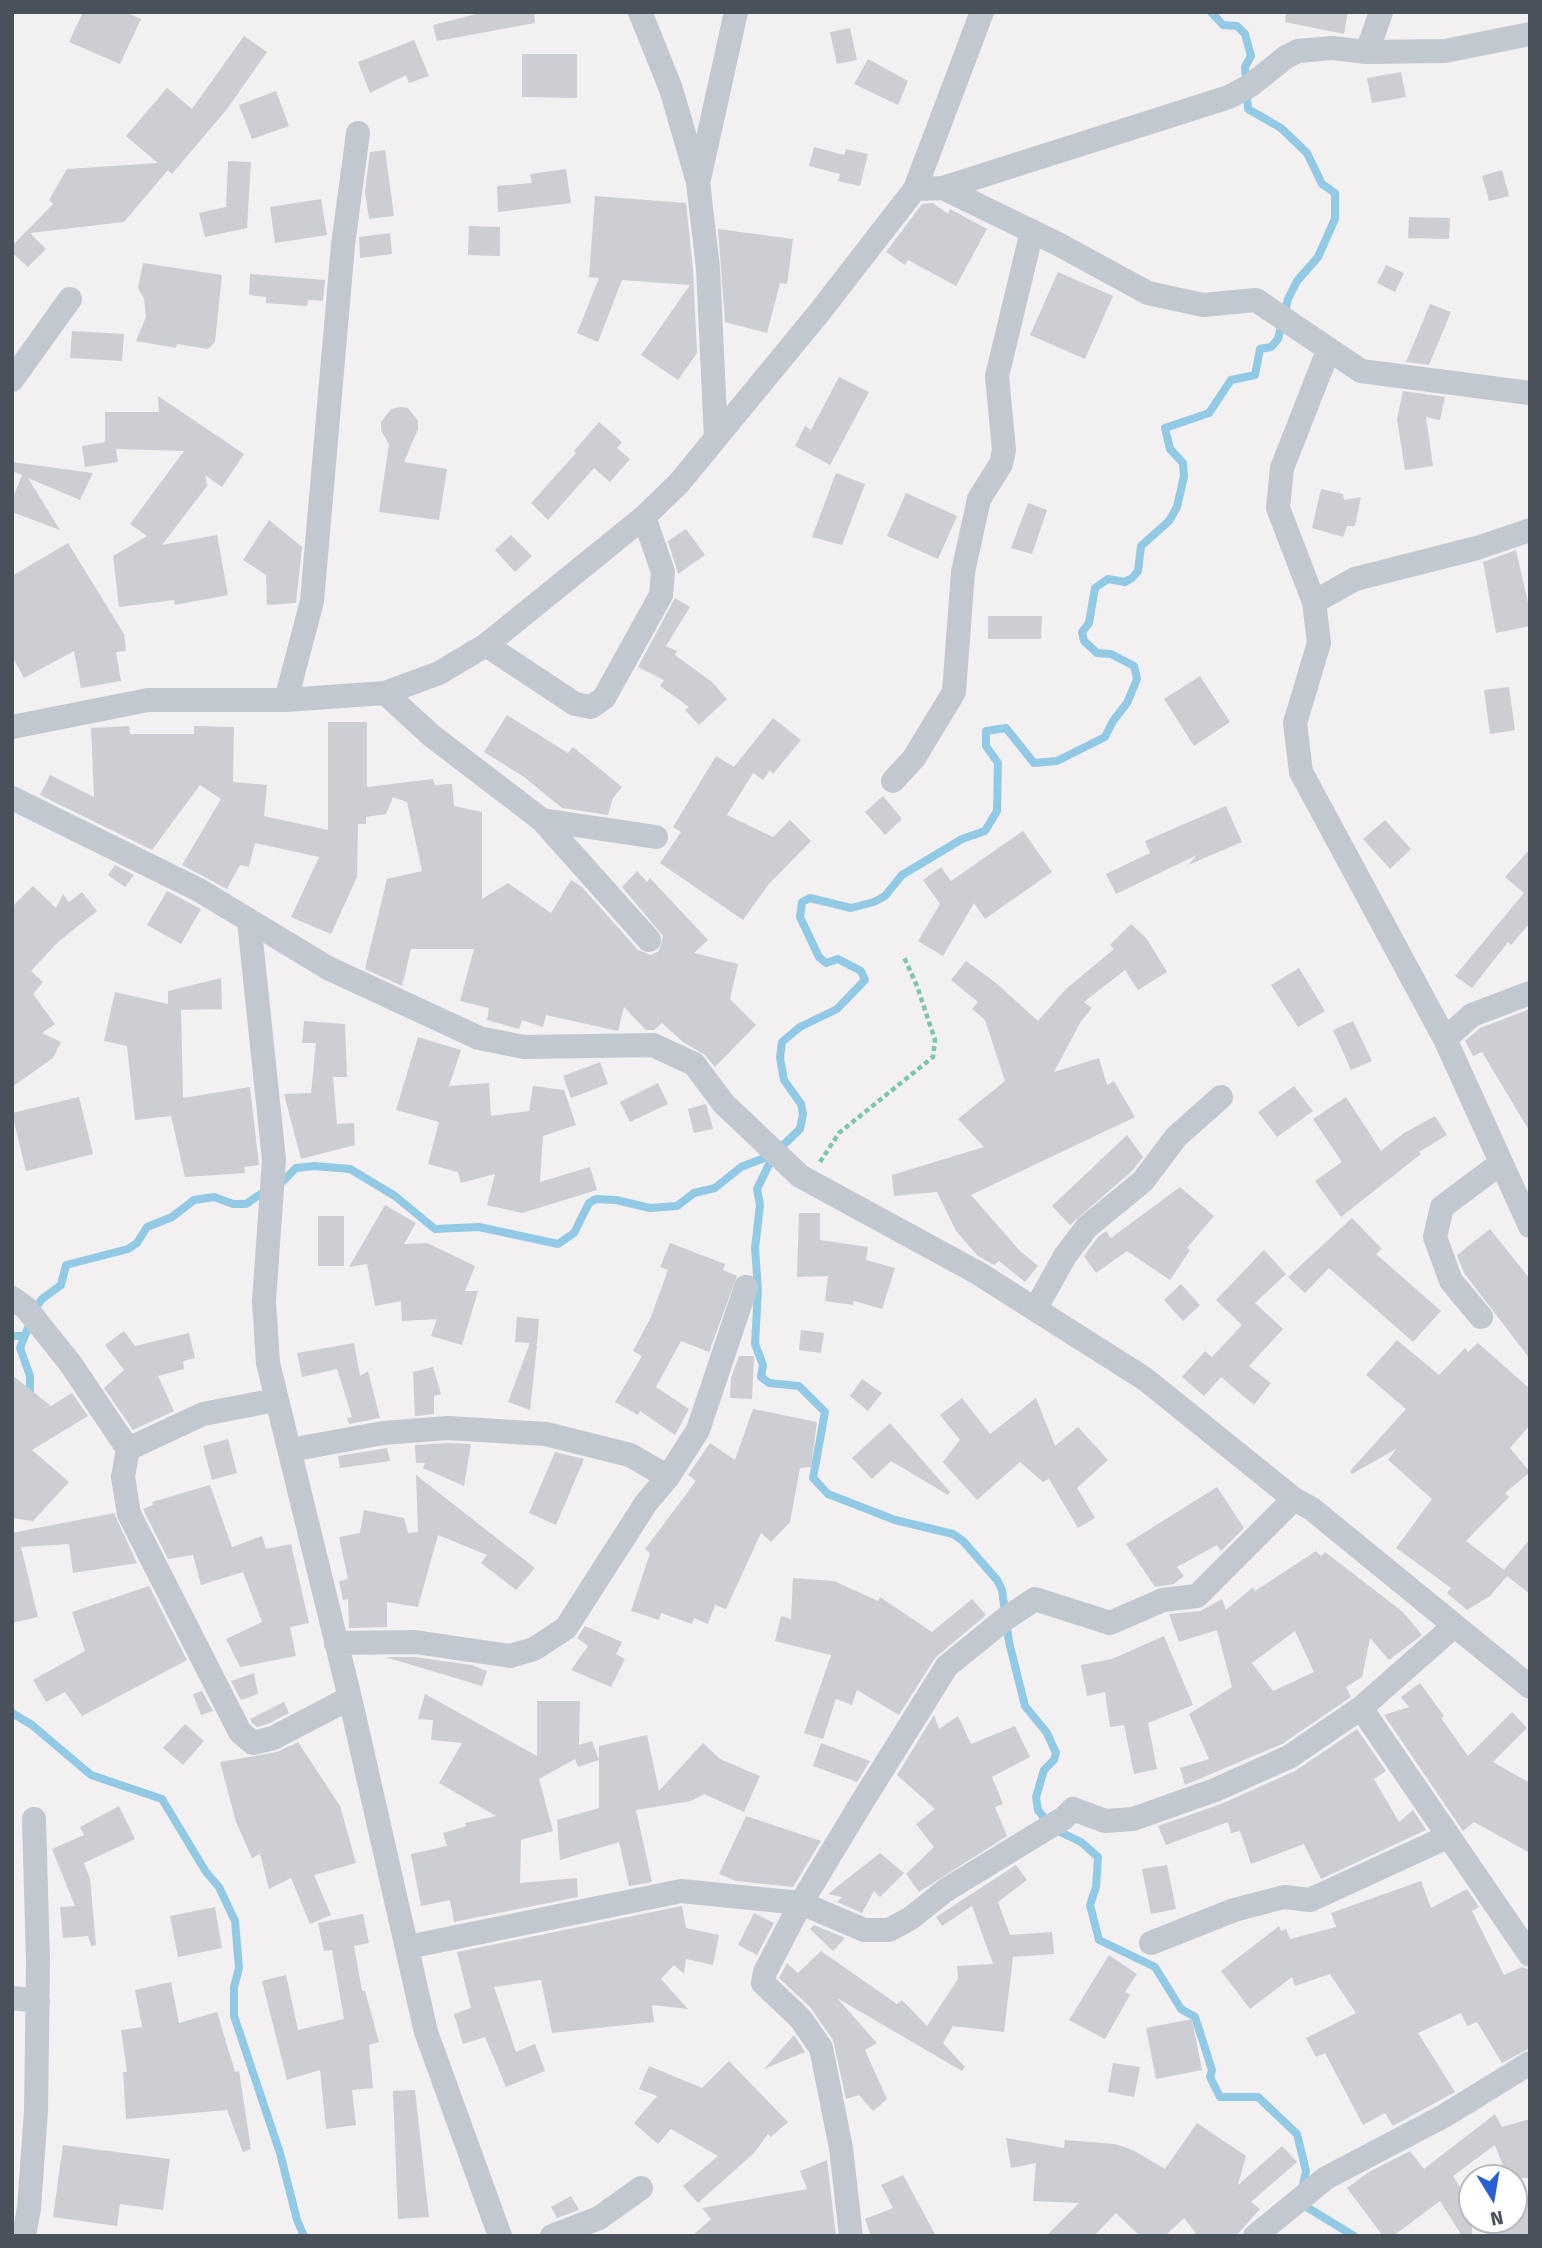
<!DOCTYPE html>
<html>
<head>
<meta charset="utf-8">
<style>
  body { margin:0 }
  #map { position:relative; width:1542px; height:2248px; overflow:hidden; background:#f2f0f0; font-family:"Fira Sans",sans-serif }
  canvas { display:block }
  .frame { position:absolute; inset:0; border:14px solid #49515b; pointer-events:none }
  .north { position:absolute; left:1458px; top:2164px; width:70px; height:70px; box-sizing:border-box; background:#fff; border:2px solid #b6b9bd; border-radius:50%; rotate:169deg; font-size:19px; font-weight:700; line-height:28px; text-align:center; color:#49515b }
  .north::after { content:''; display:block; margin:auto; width:24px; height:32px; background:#285fd3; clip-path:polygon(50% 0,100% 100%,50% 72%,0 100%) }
</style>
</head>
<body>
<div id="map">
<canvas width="1542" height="2248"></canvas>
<div class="frame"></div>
<div class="north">N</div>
</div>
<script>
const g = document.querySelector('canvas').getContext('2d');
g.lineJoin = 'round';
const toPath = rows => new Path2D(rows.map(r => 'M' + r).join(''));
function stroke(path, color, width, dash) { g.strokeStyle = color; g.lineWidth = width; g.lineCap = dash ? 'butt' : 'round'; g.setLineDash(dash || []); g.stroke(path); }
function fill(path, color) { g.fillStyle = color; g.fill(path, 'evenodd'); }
const stream = toPath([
  [1211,12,1223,25,1237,26,1245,34,1251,56,1245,67,1248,109,1281,128,1307,153,1322,184,1335,193,1335,219,1318,257,1297,281,1288,299,1278,339,1271,347,1260,349,1255,375,1231,380,1209,413,1165,428,1170,449,1183,463,1184,476,1177,507,1169,521,1141,546,1138,571,1132,578,1125,582,1108,579,1095,588,1089,623,1082,632,1084,641,1097,653,1111,654,1134,666,1135,670,1137,679,1127,703,1113,721,1105,737,1057,761,1034,763,1006,728,986,731,986,746,998,763,997,811,985,831,962,839,902,875,885,896,874,902,851,908,810,898,802,902,800,917,819,957,826,963,838,959,861,971,865,980,837,1009,800,1027,782,1042,780,1058,784,1080,801,1104,803,1114,800,1129,774,1154,757,1189,760,1205,755,1248,758,1290,755,1344,763,1365,761,1377,769,1383,799,1386,825,1412,813,1478,828,1494,895,1520,953,1534,963,1541,997,1580,1002,1590,1009,1642,1025,1706,1047,1733,1056,1753,1054,1760,1044,1770,1036,1797,1038,1810,1052,1828,1081,1842,1098,1857,1096,1887,1090,1905,1099,1940,1155,1967,1181,2009,1195,2017,1212,2070,1210,2077,1220,2097,1258,2097,1297,2134,1306,2171,1302,2190],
  [280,1184,296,1168,314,1166,350,1169,395,1196,435,1229,479,1227,558,1244,574,1233,589,1203,596,1199,616,1200,650,1208,677,1206,694,1193,715,1188,741,1167,772,1155],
  [34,1310,42,1299,61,1285,66,1265,128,1249,137,1243,147,1227,172,1217,194,1200,214,1197,233,1204,246,1204,268,1189],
  [12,1336,24,1336],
  [30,1400,30,1376,20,1348,30,1323],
  [12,1713,32,1725,91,1775,162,1799,206,1872,219,1887,235,1921,239,1968,234,1987,234,2016,280,2153,297,2220,304,2236],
  [1300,2203,1354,2236]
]);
const building = toPath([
  [83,12,126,12,141,19,120,64,69,42],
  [484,12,534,12,535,23,437,41,433,25],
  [1286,12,1348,12,1344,34,1285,22],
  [850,28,857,60,837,64,830,32],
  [244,36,267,52,227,109,172,174,168,170,124,222,30,233,46,249,28,267,12,253,12,246,53,204,49,200,67,169,158,163,126,136,167,88,192,109],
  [414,40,429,76,409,83,406,75,370,93,358,62],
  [522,54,577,54,577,98,522,97],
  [868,59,908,81,898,105,854,84],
  [1401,72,1406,97,1372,103,1367,78],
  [276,91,289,126,252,139,239,105],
  [814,147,844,155,846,149,868,154,860,186,838,181,840,174,809,166],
  [385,150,394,216,369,219,365,191,370,152],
  [228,161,251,162,247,228,205,237,199,213,226,207],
  [566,169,571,203,498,212,497,186,532,183,530,174],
  [1502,170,1509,196,1489,201,1482,176],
  [595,196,686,203,693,269,697,353,678,380,641,355,690,285,622,280,598,342,577,333,599,278,589,277],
  [321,199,327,235,275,243,270,207],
  [933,203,948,214,950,209,987,229,956,286,908,260,905,265,886,252,922,204],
  [1409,217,1450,218,1449,239,1408,238],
  [469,226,500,227,500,256,468,255],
  [718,229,793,239,787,284,780,283,767,333,725,322],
  [390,233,392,254,360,258,359,237],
  [143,263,222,275,215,342,208,349,177,344,176,348,136,341,146,317,144,299,138,288],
  [1386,265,1404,273,1395,292,1377,283],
  [1058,272,1113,296,1085,359,1030,335],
  [250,274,325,280,323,301,308,300,307,306,266,303,266,297,249,295],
  [1430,304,1451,312,1429,365,1406,362],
  [72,331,124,334,122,361,70,358],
  [839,377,869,392,830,465,795,446,805,426,811,430],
  [1403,391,1445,397,1440,420,1426,417,1433,466,1405,470,1397,419],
  [158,396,244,454,222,487,205,475,207,486,162,545,217,535,228,595,175,605,174,600,119,607,113,556,147,536,130,524,184,451,116,449,118,462,85,467,82,446,105,442,105,412,159,412],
  [400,407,408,408,418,421,418,429,404,462,447,469,439,520,379,512,389,444,381,430,381,422,391,409],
  [599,422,622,442,617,448,630,459,610,482,594,468,548,520,531,503,576,453,574,451],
  [12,462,93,473,80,500,28,478,60,530,12,512,12,500,22,475,12,471],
  [836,473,865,484,842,545,812,537],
  [1321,489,1343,494,1344,500,1361,497,1355,526,1347,526,1343,537,1312,528],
  [906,493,957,516,938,559,887,536],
  [1028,503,1047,510,1032,554,1011,548],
  [269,520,302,547,296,603,267,605,266,575,243,560],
  [686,529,705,555,678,574,668,541],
  [511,535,532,556,515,572,495,550],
  [68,543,124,634,126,651,116,652,121,681,81,688,74,651,24,678,12,656,12,576],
  [1516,550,1530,611,1530,626,1496,633,1483,562],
  [675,598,690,607,666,646,677,651,675,655,712,682,727,699,699,725,685,710,689,707,660,686,664,680,638,667],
  [988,616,1042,616,1041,639,988,639],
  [1200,676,1230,722,1194,746,1164,699],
  [1509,687,1515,730,1490,734,1484,690],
  [507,715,568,753,573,747,622,787,613,798,608,815,562,808,524,777,484,752],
  [773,718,801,740,773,774,770,770,763,780,753,773,727,815,773,837,790,820,811,841,768,885,743,920,660,863,681,832,673,827,716,756,734,767],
  [328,722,367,722,367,787,433,779,435,785,452,784,454,806,482,812,482,899,508,883,551,913,571,880,582,887,638,950,651,955,659,951,663,936,622,887,637,871,647,882,650,878,708,940,694,953,738,964,730,999,756,1025,715,1067,705,1055,683,1042,662,1023,654,1030,646,1030,624,1007,618,1031,546,1015,543,1027,522,1020,519,1029,487,1020,489,1008,460,1001,474,949,411,949,402,986,365,969,387,879,422,871,407,802,393,797,386,814,366,817,366,824,358,824,357,877,331,934,291,917,319,857,255,843,249,867,240,865,227,889,182,865,221,799,200,785,152,850,40,795,50,775,94,797,91,728,129,726,130,734,194,734,194,726,234,727,233,782,267,785,264,816,328,830],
  [883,796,902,819,885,835,865,812],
  [1226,806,1242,842,1188,865,1197,855,1116,894,1106,874,1150,853,1145,841],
  [1385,820,1411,849,1390,869,1363,839],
  [1023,831,1052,872,985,919,974,903,943,956,918,941,940,904,923,880,941,867,951,881],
  [1530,849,1530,923,1511,945,1508,942,1472,988,1455,976,1524,893,1505,877],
  [115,865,134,875,125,887,108,875],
  [33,886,56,908,63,894,69,902,82,892,97,911,58,942,31,971,43,982,33,994,55,1024,42,1033,61,1042,53,1058,12,1087,12,907],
  [167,891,201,909,181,944,147,925],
  [1131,924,1147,939,1167,972,1138,990,1125,970,1084,1002,1092,1008,1081,1021,1054,1072,1099,1058,1107,1085,1114,1081,1135,1117,971,1195,1020,1251,1038,1266,1025,1282,999,1261,994,1265,978,1256,956,1231,937,1192,894,1196,892,1175,984,1147,958,1119,1005,1081,985,1020,972,1009,978,1002,951,980,966,961,996,983,1038,1021,1066,989,1114,949,1110,945],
  [1299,968,1325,1011,1298,1027,1271,985],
  [221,978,222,1009,181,1010,183,1098,250,1087,259,1165,244,1167,245,1173,185,1177,171,1116,135,1120,127,1046,104,1041,115,992,168,1004,168,991],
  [1530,1009,1530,1132,1482,1052,1473,1056,1465,1041,1480,1028],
  [304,1021,345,1024,347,1077,333,1077,337,1124,354,1123,355,1145,301,1159,284,1094,311,1093,316,1043,302,1043],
  [1353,1021,1372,1061,1351,1070,1333,1030],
  [418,1037,461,1050,449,1086,489,1083,491,1116,529,1111,533,1086,564,1090,576,1125,543,1136,540,1182,590,1167,597,1190,522,1213,487,1205,495,1174,461,1183,458,1172,428,1164,439,1122,396,1110],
  [600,1062,608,1084,571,1098,563,1076],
  [658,1083,668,1104,630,1122,620,1102],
  [1294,1086,1313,1111,1277,1137,1258,1112],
  [79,1097,93,1154,26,1171,12,1113],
  [1346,1097,1381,1151,1404,1133,1435,1116,1447,1135,1419,1152,1421,1154,1341,1217,1315,1181,1342,1162,1313,1119],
  [706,1104,713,1129,694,1133,688,1109],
  [1127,1135,1143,1157,1132,1171,1070,1225,1052,1206],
  [1180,1187,1214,1216,1187,1248,1190,1250,1170,1280,1127,1251,1096,1273,1084,1256,1098,1237,1106,1231,1111,1238],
  [385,1205,416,1223,404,1244,427,1243,475,1266,465,1291,478,1291,462,1345,431,1336,437,1319,402,1321,401,1301,375,1306,367,1264,349,1267],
  [799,1213,820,1213,820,1240,868,1247,866,1260,895,1268,882,1309,854,1301,853,1305,825,1301,828,1276,797,1277],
  [318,1216,344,1216,344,1266,318,1266],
  [1352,1218,1382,1249,1376,1254,1441,1311,1413,1342,1329,1268,1305,1293,1288,1277],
  [1490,1229,1530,1279,1530,1359,1464,1273,1457,1255],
  [670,1243,725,1264,723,1270,737,1276,709,1352,681,1341,656,1387,689,1409,675,1435,640,1411,638,1415,615,1402,642,1356,633,1351,651,1317,668,1270,660,1267],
  [1264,1250,1286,1274,1255,1303,1283,1329,1249,1366,1271,1383,1254,1405,1221,1377,1204,1396,1182,1377,1205,1351,1212,1357,1242,1325,1216,1300],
  [1181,1284,1200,1305,1183,1321,1164,1300],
  [517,1317,539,1319,537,1344,532,1343,537,1345,530,1410,508,1402,530,1343,515,1342],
  [801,1330,824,1333,821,1353,799,1350],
  [124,1331,135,1346,189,1333,195,1358,183,1361,184,1369,158,1376,174,1411,133,1430,104,1388,124,1370,105,1345],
  [1397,1340,1439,1375,1465,1348,1468,1352,1478,1343,1530,1389,1530,1425,1510,1448,1530,1472,1505,1493,1509,1497,1466,1541,1504,1570,1530,1539,1530,1594,1507,1576,1490,1596,1467,1610,1447,1593,1451,1588,1396,1548,1432,1499,1388,1460,1396,1449,1352,1474,1350,1471,1406,1409,1366,1375],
  [354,1343,360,1376,368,1371,380,1418,349,1424,347,1418,352,1417,337,1369,302,1377,297,1353],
  [739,1356,754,1356,752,1399,730,1398,731,1378],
  [433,1367,441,1394,434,1396,434,1414,415,1416,413,1372],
  [12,1375,51,1406,72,1393,88,1416,32,1450,69,1482,33,1521,12,1518],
  [862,1379,882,1393,868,1411,850,1396],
  [962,1398,990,1434,1036,1398,1055,1446,1078,1427,1108,1460,1077,1488,1095,1518,1078,1528,1049,1479,1043,1482,1020,1462,977,1500,943,1462,960,1440,940,1415],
  [753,1409,817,1422,811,1467,800,1468,790,1522,771,1542,761,1533,726,1609,715,1605,708,1624,694,1618,692,1624,661,1613,659,1620,631,1611,650,1553,645,1549,696,1481,688,1475,710,1443,735,1460],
  [890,1423,950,1492,948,1495,891,1461,872,1479,852,1458],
  [228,1439,237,1473,212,1480,203,1446],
  [448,1443,471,1444,464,1486,423,1468,425,1463,416,1463,415,1445],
  [387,1448,390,1461,340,1468,338,1456],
  [555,1452,584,1459,556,1525,529,1513],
  [416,1475,535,1568,516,1590,481,1563,487,1555,438,1535,418,1607,387,1602,387,1627,349,1628,348,1599,343,1600,339,1581,348,1579,339,1537,360,1533,364,1510,404,1518,408,1533,418,1532],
  [210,1485,232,1547,262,1536,266,1549,291,1544,309,1623,290,1627,296,1656,240,1667,226,1639,262,1622,243,1572,201,1585,193,1555,168,1559,143,1509,153,1505,152,1502],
  [1217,1487,1244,1528,1221,1551,1217,1545,1177,1567,1184,1576,1174,1584,1155,1587,1126,1544],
  [114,1513,137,1563,73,1573,69,1544,21,1547,38,1617,12,1623,12,1533],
  [1316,1551,1321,1556,1325,1552,1403,1612,1422,1635,1389,1660,1370,1638,1362,1677,1346,1687,1351,1697,1282,1744,1185,1785,1180,1768,1209,1759,1189,1714,1232,1687,1217,1630,1179,1642,1169,1614,1200,1611,1222,1599,1226,1610,1253,1587,1255,1591],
  [1295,1631,1314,1672,1273,1691,1252,1663],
  [793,1578,834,1581,878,1601,880,1597,932,1632,972,1599,986,1615,935,1658,899,1715,857,1690,852,1705,836,1699,823,1739,804,1733,831,1655,775,1641,781,1616,791,1619],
  [149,1586,187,1660,82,1716,65,1692,46,1702,33,1680,85,1651,72,1612],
  [585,1626,622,1642,616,1654,625,1659,611,1687,571,1670,588,1646,577,1638],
  [1164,1636,1193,1705,1148,1723,1157,1769,1134,1774,1124,1725,1110,1727,1105,1692,1087,1696,1081,1665,1112,1659],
  [385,1657,414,1657,472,1665,487,1671,482,1686],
  [254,1673,258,1694,241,1700,231,1681],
  [1420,1683,1444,1716,1441,1718,1468,1756,1512,1712,1527,1728,1493,1762,1530,1783,1530,1853,1474,1822,1463,1831,1384,1715,1409,1707,1401,1697],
  [202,1691,213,1711,201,1715,193,1694],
  [425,1694,537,1756,537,1701,580,1701,579,1745,592,1741,599,1760,578,1767,575,1759,539,1779,553,1831,521,1840,520,1883,577,1878,578,1897,454,1922,450,1900,421,1906,411,1854,447,1846,443,1833,466,1826,465,1823,496,1816,439,1783,462,1743,431,1740,433,1720,418,1719],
  [284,1702,289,1713,268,1724,257,1727,252,1723,250,1719],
  [934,1715,939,1729,958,1716,971,1744,1015,1726,1030,1757,992,1777,1003,1804,995,1807,1007,1836,919,1892,906,1874,934,1847,916,1824,935,1809,897,1775],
  [185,1724,204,1741,183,1765,163,1748],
  [1357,1729,1386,1771,1374,1779,1399,1822,1413,1810,1426,1830,1321,1879,1304,1844,1251,1864,1240,1831,1231,1833,1228,1822,1166,1845,1158,1826,1221,1804,1295,1771],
  [647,1735,659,1791,703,1743,720,1759,760,1776,744,1812,704,1794,691,1801,636,1810,652,1882,629,1886,619,1842,560,1860,557,1820,599,1808,599,1746],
  [298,1742,340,1806,356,1863,314,1875,331,1915,310,1924,291,1878,269,1889,260,1854,252,1858,236,1822,220,1762,277,1752],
  [821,1743,870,1761,857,1782,813,1766],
  [119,1806,135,1839,84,1863,90,1879,96,1945,91,1946,88,1936,63,1938,60,1907,75,1906,52,1849,84,1835,80,1827],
  [746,1816,821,1841,793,1887,736,1881,719,1874],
  [880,1853,904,1873,880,1897,874,1891,862,1913,837,1902,842,1897,828,1894],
  [1016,1865,1027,1880,998,1902,1010,1935,1052,1932,1054,1954,1013,1957,1004,2032,953,2026,943,2043,965,2067,962,2071,837,1998,877,2043,865,2050,887,2099,873,2111,859,2095,846,2099,833,2040,810,2007,779,1978,787,1963,798,1973,821,1951,897,2004,902,2000,927,2026,958,1979,957,1966,993,1964,972,1906,942,1926,936,1917],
  [1167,1865,1176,1909,1151,1914,1142,1869],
  [1421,1881,1431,1908,1467,1889,1479,1907,1472,1911,1504,1975,1522,1967,1530,1970,1530,2048,1502,2063,1477,2022,1467,2026,1461,2013,1418,2033,1455,2092,1393,2126,1385,2113,1363,2125,1325,2053,1316,2057,1306,2038,1356,2013,1330,1974,1295,1986,1292,1977,1250,2009,1221,1971,1279,1926,1281,1931,1286,1929,1290,1939,1336,1927,1331,1913],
  [682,1906,686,1928,719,1935,713,1965,686,1959,684,1974,674,1965,661,1979,688,2009,652,2005,654,2022,552,2033,541,1980,494,1987,516,2052,535,2044,545,2071,506,2087,485,2037,463,2044,454,2014,471,2008,457,1952],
  [215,1907,222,1948,178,1957,170,1916],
  [754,1913,774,1923,757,1955,738,1945],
  [363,1914,369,1943,354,1946,362,1991,365,1991,379,2042,369,2045,373,2088,352,2090,356,2125,326,2129,320,2070,287,2080,262,1981,286,1975,298,2030,344,2019,332,1950,324,1951,318,1923],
  [814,1925,845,1938,833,1951,810,1929],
  [1109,1955,1137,1974,1125,1992,1130,1995,1105,2039,1069,2020],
  [171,1982,179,2023,217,2012,235,2072,239,2071,251,2149,243,2152,227,2110,126,2119,123,2072,127,2072,121,2030,142,2027,135,1990],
  [1192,2019,1202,2070,1156,2079,1146,2028],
  [794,2035,805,2052,764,2069],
  [729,2061,788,2122,771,2137,768,2134,754,2153,698,2203,683,2186,718,2156,671,2129,658,2144,634,2123,657,2096,639,2089,649,2066,702,2088],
  [1113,2063,1140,2067,1134,2097,1108,2092],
  [415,2090,429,2217,398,2219,393,2091],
  [1495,2114,1502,2127,1530,2119,1530,2178,1508,2178,1495,2145,1453,2176,1472,2206,1472,2236,1462,2236,1440,2201,1393,2236,1383,2236,1347,2188,1369,2172,1410,2151,1424,2169],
  [1197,2123,1246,2156,1238,2185,1282,2146,1297,2162,1251,2202,1260,2209,1236,2236,1198,2236,1184,2218,1165,2236,1140,2236,1116,2213,1094,2236,1046,2236,1079,2203,1033,2201,1036,2163,1011,2168,1006,2138,1064,2148,1065,2140,1115,2144,1133,2150,1165,2169],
  [63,2145,170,2159,163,2210,120,2204,117,2226,53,2217],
  [827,2160,836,2236,692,2236,711,2219,702,2208,807,2189,800,2171],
  [903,2175,936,2236,871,2236,865,2219,893,2208,881,2185],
  [571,2196,579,2210,557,2218,551,2207],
  [1530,2197,1530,2236,1484,2236,1503,2220,1514,2220,1514,2210]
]);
const path = toPath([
  [820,1162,839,1133,933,1057,935,1040,917,986,904,957]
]);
const street = toPath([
  [640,12,671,89,698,182,708,268,716,438],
  [1367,52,1381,12],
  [699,179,736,12],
  [943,188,1058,244,1148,293,1203,305,1256,300,1361,371,1530,393],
  [915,189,943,188,1229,97,1251,85,1286,57,1298,51,1332,48,1367,52,1445,51,1530,34],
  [1328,351,1282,468,1278,508,1314,602,1319,643,1295,723,1301,772,1445,1039,1530,1226],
  [12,380,70,299],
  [1314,602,1355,579,1477,548,1530,530],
  [486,645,575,704,591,707,604,698,661,595,663,572,644,517],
  [385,693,432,736,542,820,649,940],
  [286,700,312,601,343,245,358,133],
  [12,727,148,700,286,700,385,693,439,673,486,645,644,517,679,483,818,314,915,189,982,12],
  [893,781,914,758,954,692,963,572,979,499,1001,464,1004,450,997,376,1032,231],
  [12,798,199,890,328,968,479,1038,524,1047,653,1045,694,1064,724,1104,800,1176,978,1273,1145,1379,1294,1499,1312,1509,1530,1687],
  [542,820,656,837],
  [249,921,274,1160,264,1301,268,1363,350,1698,426,2032,500,2236],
  [1445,1039,1472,1015,1530,993],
  [12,1298,26,1308,70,1363,128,1449],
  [1036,1308,1065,1256,1087,1227,1143,1181,1176,1137,1221,1097],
  [1481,1317,1451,1281,1435,1237,1442,1207,1501,1163],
  [276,1400,203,1414,128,1449,123,1477,129,1514,240,1732,253,1743,273,1738,350,1698],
  [290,1450,383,1433,448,1428,546,1434,630,1455,668,1477],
  [336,1643,415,1642,510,1656,534,1649,566,1628,646,1503,668,1477,698,1430,746,1287],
  [1361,1708,1530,1955],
  [1151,1943,1234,1910,1284,1897,1310,1900,1447,1837],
  [408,1947,681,1891,801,1903,864,1930,889,1930,911,1918,946,1890,1064,1818,1073,1809,1105,1821,1133,1819,1215,1790,1289,1757,1361,1708,1454,1626],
  [12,1998,38,2001],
  [24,2236,29,2208,36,2111,38,1962,34,1819],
  [552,2236,599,2218,641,2188],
  [851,2236,841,2148,821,2048,800,2018,763,1983,765,1972,801,1903,862,1802,947,1666,1005,1619,1035,1599,1110,1623,1163,1600,1197,1596,1294,1499],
  [1255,2236,1326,2178,1444,2116,1530,2063]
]);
stroke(stream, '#92cae5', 8);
fill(building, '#cdced4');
stroke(path, '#7cc7ab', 4.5, [5, 3.5]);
stroke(street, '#c1c8d0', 24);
</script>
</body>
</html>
